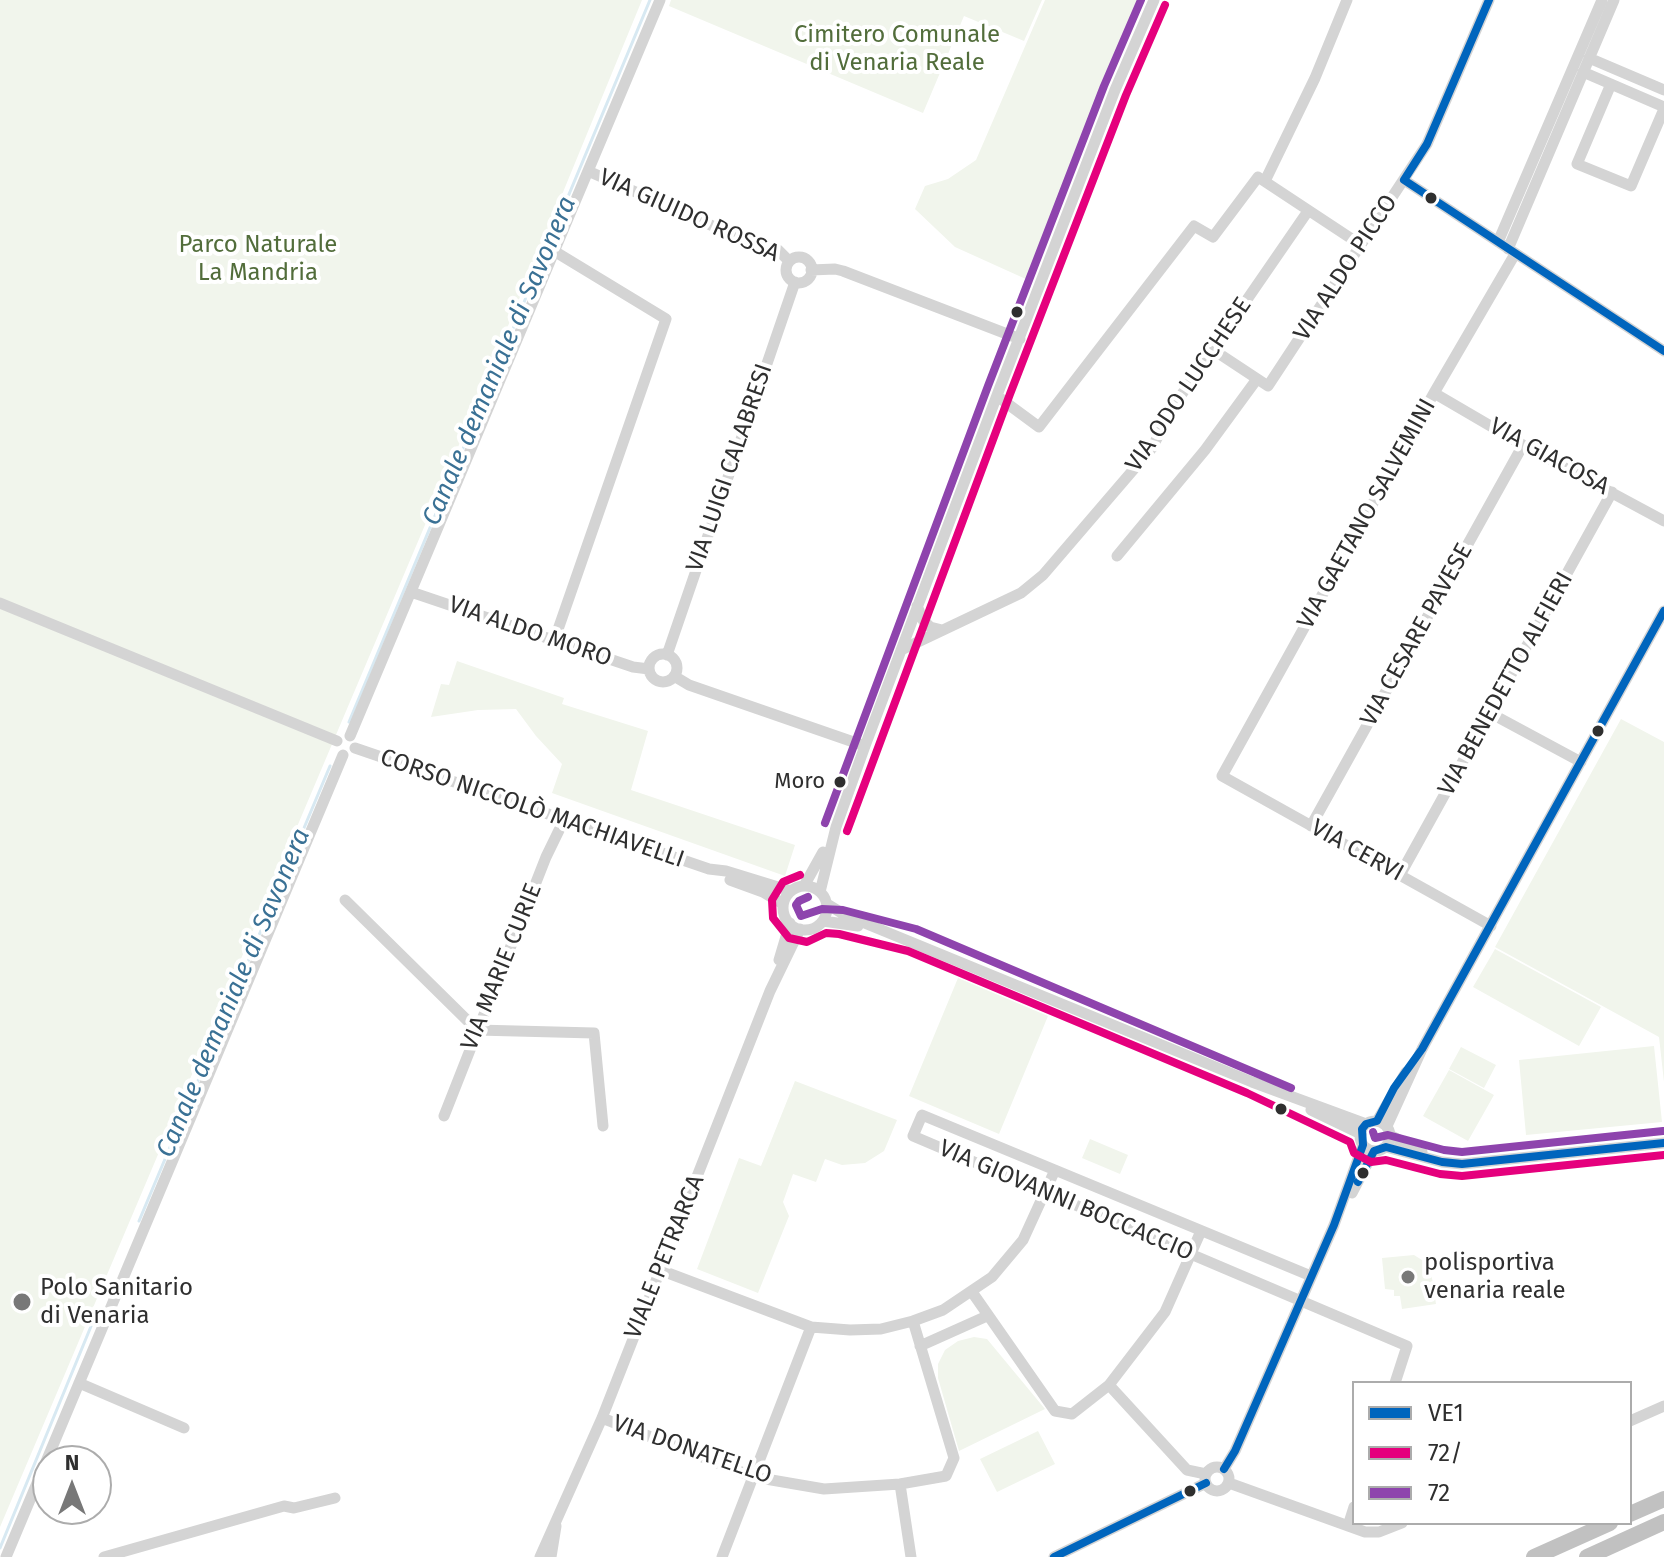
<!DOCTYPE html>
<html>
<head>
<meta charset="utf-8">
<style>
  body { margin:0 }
  #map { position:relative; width:1664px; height:1557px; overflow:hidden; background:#fff; font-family:"Fira Sans",sans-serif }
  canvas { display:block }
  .legend { position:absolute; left:1352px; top:1381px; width:280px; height:144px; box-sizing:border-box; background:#fff; border:2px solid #acacac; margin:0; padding:10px 14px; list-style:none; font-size:24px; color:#2f2f2f }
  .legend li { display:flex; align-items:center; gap:16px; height:40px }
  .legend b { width:40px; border:2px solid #acacac }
  .north { position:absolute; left:32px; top:1445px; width:80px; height:80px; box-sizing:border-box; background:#fff; border:2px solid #acacac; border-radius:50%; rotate:0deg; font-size:22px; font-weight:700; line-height:32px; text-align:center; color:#2f2f2f }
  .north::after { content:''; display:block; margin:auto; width:28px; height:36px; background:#787878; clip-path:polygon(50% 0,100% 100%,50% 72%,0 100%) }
</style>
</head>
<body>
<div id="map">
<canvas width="1664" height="1557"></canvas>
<ul class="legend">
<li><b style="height:10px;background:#0065bd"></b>VE1</li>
<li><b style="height:10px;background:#e5007d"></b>72/</li>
<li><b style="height:10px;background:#8e44ad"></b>72</li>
</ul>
<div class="north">N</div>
</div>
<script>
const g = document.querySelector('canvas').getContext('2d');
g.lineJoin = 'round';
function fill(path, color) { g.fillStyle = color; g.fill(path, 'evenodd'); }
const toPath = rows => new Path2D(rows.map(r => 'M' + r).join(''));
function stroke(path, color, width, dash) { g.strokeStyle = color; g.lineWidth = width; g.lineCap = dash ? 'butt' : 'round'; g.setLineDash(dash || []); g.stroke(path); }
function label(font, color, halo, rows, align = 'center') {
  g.font = font + ' "Fira Sans",sans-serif'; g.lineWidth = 8; g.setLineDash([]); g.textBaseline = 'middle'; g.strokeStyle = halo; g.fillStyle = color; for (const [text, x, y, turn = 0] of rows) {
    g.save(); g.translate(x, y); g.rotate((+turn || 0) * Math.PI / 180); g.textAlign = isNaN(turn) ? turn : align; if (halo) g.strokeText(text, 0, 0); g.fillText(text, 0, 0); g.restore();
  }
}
const green = toPath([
  [0,0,642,0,464,433,0,1527],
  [671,0,1042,0,1024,41,964,16,923,113,669,6],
  [1045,0,1143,0,1028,280,955,247,915,209,925,186,948,179,976,160],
  [457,661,564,698,562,704,648,731,631,790,795,845,785,876,552,793,562,764,536,736,516,709,478,710,431,717,441,684,449,685],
  [1621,719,1664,742,1664,1082,1659,1037,1495,947],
  [1495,949,1601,1007,1579,1046,1473,987],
  [958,978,1048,1016,999,1134,909,1096],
  [1654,1046,1662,1122,1526,1135,1519,1060],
  [1461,1047,1496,1065,1484,1088,1449,1069],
  [1449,1070,1494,1095,1468,1141,1423,1116],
  [795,1081,897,1120,884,1151,865,1163,842,1165,825,1159,816,1182,793,1174,783,1202,789,1216,758,1293,697,1269,739,1158,761,1166],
  [1090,1139,1128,1155,1120,1174,1082,1158],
  [1414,1255,1430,1265,1436,1304,1402,1309,1400,1296,1394,1296,1394,1290,1385,1289,1382,1258],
  [974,1337,987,1339,1045,1409,959,1451,938,1378,938,1364,945,1350,958,1341],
  [1038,1431,1055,1464,997,1492,980,1459]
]);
const stream = toPath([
  [349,722,650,0],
  [139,1221,330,766],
  [0,1548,94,1319]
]);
const minor = toPath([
  [1589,58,1664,90],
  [1583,72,1664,107],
  [1611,84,1577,164,1631,186,1664,109],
  [588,171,715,227,778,250,789,261],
  [1404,180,1664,351],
  [1265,181,1315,78,1347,0],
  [1498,242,1602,0],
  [1508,249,1614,0],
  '786 270a13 13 0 1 1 26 0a13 13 0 1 1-26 0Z',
  [811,270,835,269,843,271,1020,339],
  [1212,349,1268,386,1427,144,1489,0],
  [1434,393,1523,445,1664,521],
  [997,396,1039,427,1194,226,1213,237,1258,177,1361,245],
  [1117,556,1205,450,1257,379],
  [411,592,633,667,649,669],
  [0,603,337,741],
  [917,606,923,620,930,627,942,630],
  [554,641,666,319,554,251],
  [901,650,1021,593,1043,575,1152,448,1173,407,1308,211],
  '649 668a14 14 0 1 1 28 0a14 14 0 1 1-28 0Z',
  [667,655,795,282],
  [674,676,689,685,865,746],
  [1490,713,1581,762],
  [350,736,660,0],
  [355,748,709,869,726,871,791,891],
  [1311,826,1523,445],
  [1400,875,1612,492],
  [730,880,763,892,783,904],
  [804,886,823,852],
  '783 908a22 22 0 1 1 44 0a22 22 0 1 1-44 0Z',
  [820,892,836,827,865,746,999,390,1115,90,1154,0],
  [345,900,477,1030,594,1033,603,1126],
  [827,904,845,915,1252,1082,1366,1124],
  [823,921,858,926],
  [1491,926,1222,776,1434,393,1515,254],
  [779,960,790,923],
  [1311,1110,1361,1134],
  [444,1116,546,857,564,820],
  [1377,1121,1406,1072],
  '1360 1136a15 15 0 1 1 30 0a15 15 0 1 1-30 0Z',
  [1387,1126,1422,1049,1664,611],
  [1390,1135,1422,1152],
  [1386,1147,1442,1162,1462,1164,1664,1143],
  [1352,1193,1374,1151],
  [660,1270,811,1327,850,1330,881,1329,913,1321,943,1310,992,1277,1023,1240,1055,1170],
  [1311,1276,922,1115,913,1136,1407,1346,1395,1383],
  [972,1292,1055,1411,1072,1414,1109,1385,1165,1312,1201,1231],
  [920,1346,987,1316],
  [79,1383,184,1428],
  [1109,1385,1187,1470,1206,1474],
  [602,1418,754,1477,824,1489,900,1484,946,1476,954,1458,913,1321],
  [1630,1421,1664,1406],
  '1205 1479a12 12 0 1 1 24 0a12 12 0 1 1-24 0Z',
  [1224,1469,1235,1451,1334,1225,1363,1145],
  [1229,1483,1365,1532,1379,1532,1402,1523],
  [900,1484,911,1557],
  [1348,1526,1354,1507],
  [6,1557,343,755],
  [104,1557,284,1506,294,1508,335,1498],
  [540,1557,602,1418,770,991,800,929],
  [551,1557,556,1526],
  [722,1557,811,1327],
  [1054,1557,1206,1483]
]);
const highway = toPath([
  [1630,1514,1664,1499],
  [1534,1557,1610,1523],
  [1587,1557,1664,1522]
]);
const bus1 = toPath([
  [1489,0,1427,144,1404,180,1664,351],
  [1358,1182,1374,1151,1386,1147,1442,1162,1462,1164,1664,1143],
  [1224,1469,1235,1451,1334,1225,1363,1145,1362,1129,1366,1124,1377,1121,1394,1088,1422,1049,1664,611],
  [1054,1557,1206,1483]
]);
const bus2 = toPath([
  [847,831,1010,394,1126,95,1165,5],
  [800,875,783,882,772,900,773,918,789,938,807,942,826,933,839,934,908,951,1247,1093,1350,1142,1354,1153,1371,1162,1386,1160,1440,1174,1462,1176,1664,1155]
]);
const bus3 = toPath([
  [825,823,988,386,1104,86,1141,0],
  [808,897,799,901,796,905,801,916,822,909,843,910,916,929,1291,1088],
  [1373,1132,1375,1138,1388,1135,1444,1150,1462,1152,1663,1131]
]);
const markers = [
  [1431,198,7,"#2f2f2f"],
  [1017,312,7,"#2f2f2f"],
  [1598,731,7,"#2f2f2f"],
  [840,782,7,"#2f2f2f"],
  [1281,1109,7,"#2f2f2f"],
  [1363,1173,7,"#2f2f2f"],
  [1408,1277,8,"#787878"],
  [22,1302,10,"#787878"],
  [1190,1491,7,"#2f2f2f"]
];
const busNames = [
  ["Moro",825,782]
];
const parkNames = [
  ["Cimitero Comunale",897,35],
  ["di Venaria Reale",897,63],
  ["Parco Naturale",258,245],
  ["La Mandria",258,273]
];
const streetNames = [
  ["VIA GIUIDO ROSSA",689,216,24],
  ["VIA ALDO PICCO",1346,268,-57],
  ["VIA ODO LUCCHESE",1189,385,-56],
  ["VIA GIACOSA",1549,457,29],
  ["VIA LUIGI CALABRESI",730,468,-71],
  ["VIA GAETANO SALVEMINI",1367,514,-61],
  ["VIA ALDO MORO",530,632,19],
  ["VIA CESARE PAVESE",1417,635,-61],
  ["VIA BENEDETTO ALFIERI",1506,684,-61],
  ["CORSO NICCOLÒ MACHIAVELLI",532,809,19],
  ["VIA CERVI",1357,851,29],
  ["VIA MARIE CURIE",502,967,-68],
  ["VIA GIOVANNI BOCCACCIO",1066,1201,23],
  ["VIALE PETRARCA",665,1257,-68],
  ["VIA DONATELLO",692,1450,19]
];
const poiNames = [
  ["polisportiva",1424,1263],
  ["venaria reale",1424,1291],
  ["Polo Sanitario",40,1288],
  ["di Venaria",40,1316]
];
const waterNames = [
  ["Canale demaniale di Savonera",500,361,-67],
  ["Canale demaniale di Savonera",234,993,-67]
];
fill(green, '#f1f5ec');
stroke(stream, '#d8e9f2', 3);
stroke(minor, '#d4d4d4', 11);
stroke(highway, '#c1c1c1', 16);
stroke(bus1, '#0065bd', 8);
stroke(bus2, '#e5007d', 8);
stroke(bus3, '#8e44ad', 8);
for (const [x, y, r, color] of markers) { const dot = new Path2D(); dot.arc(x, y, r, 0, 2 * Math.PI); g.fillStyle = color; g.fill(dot); stroke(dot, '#fff', 3); }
label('22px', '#2f2f2f', '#fff', busNames, 'right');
label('24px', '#526d3b', '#fff', parkNames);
label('24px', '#2f2f2f', '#fff', streetNames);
label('24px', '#2f2f2f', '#fff', poiNames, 'left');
label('italic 26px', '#3a7195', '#fff', waterNames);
</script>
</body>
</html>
